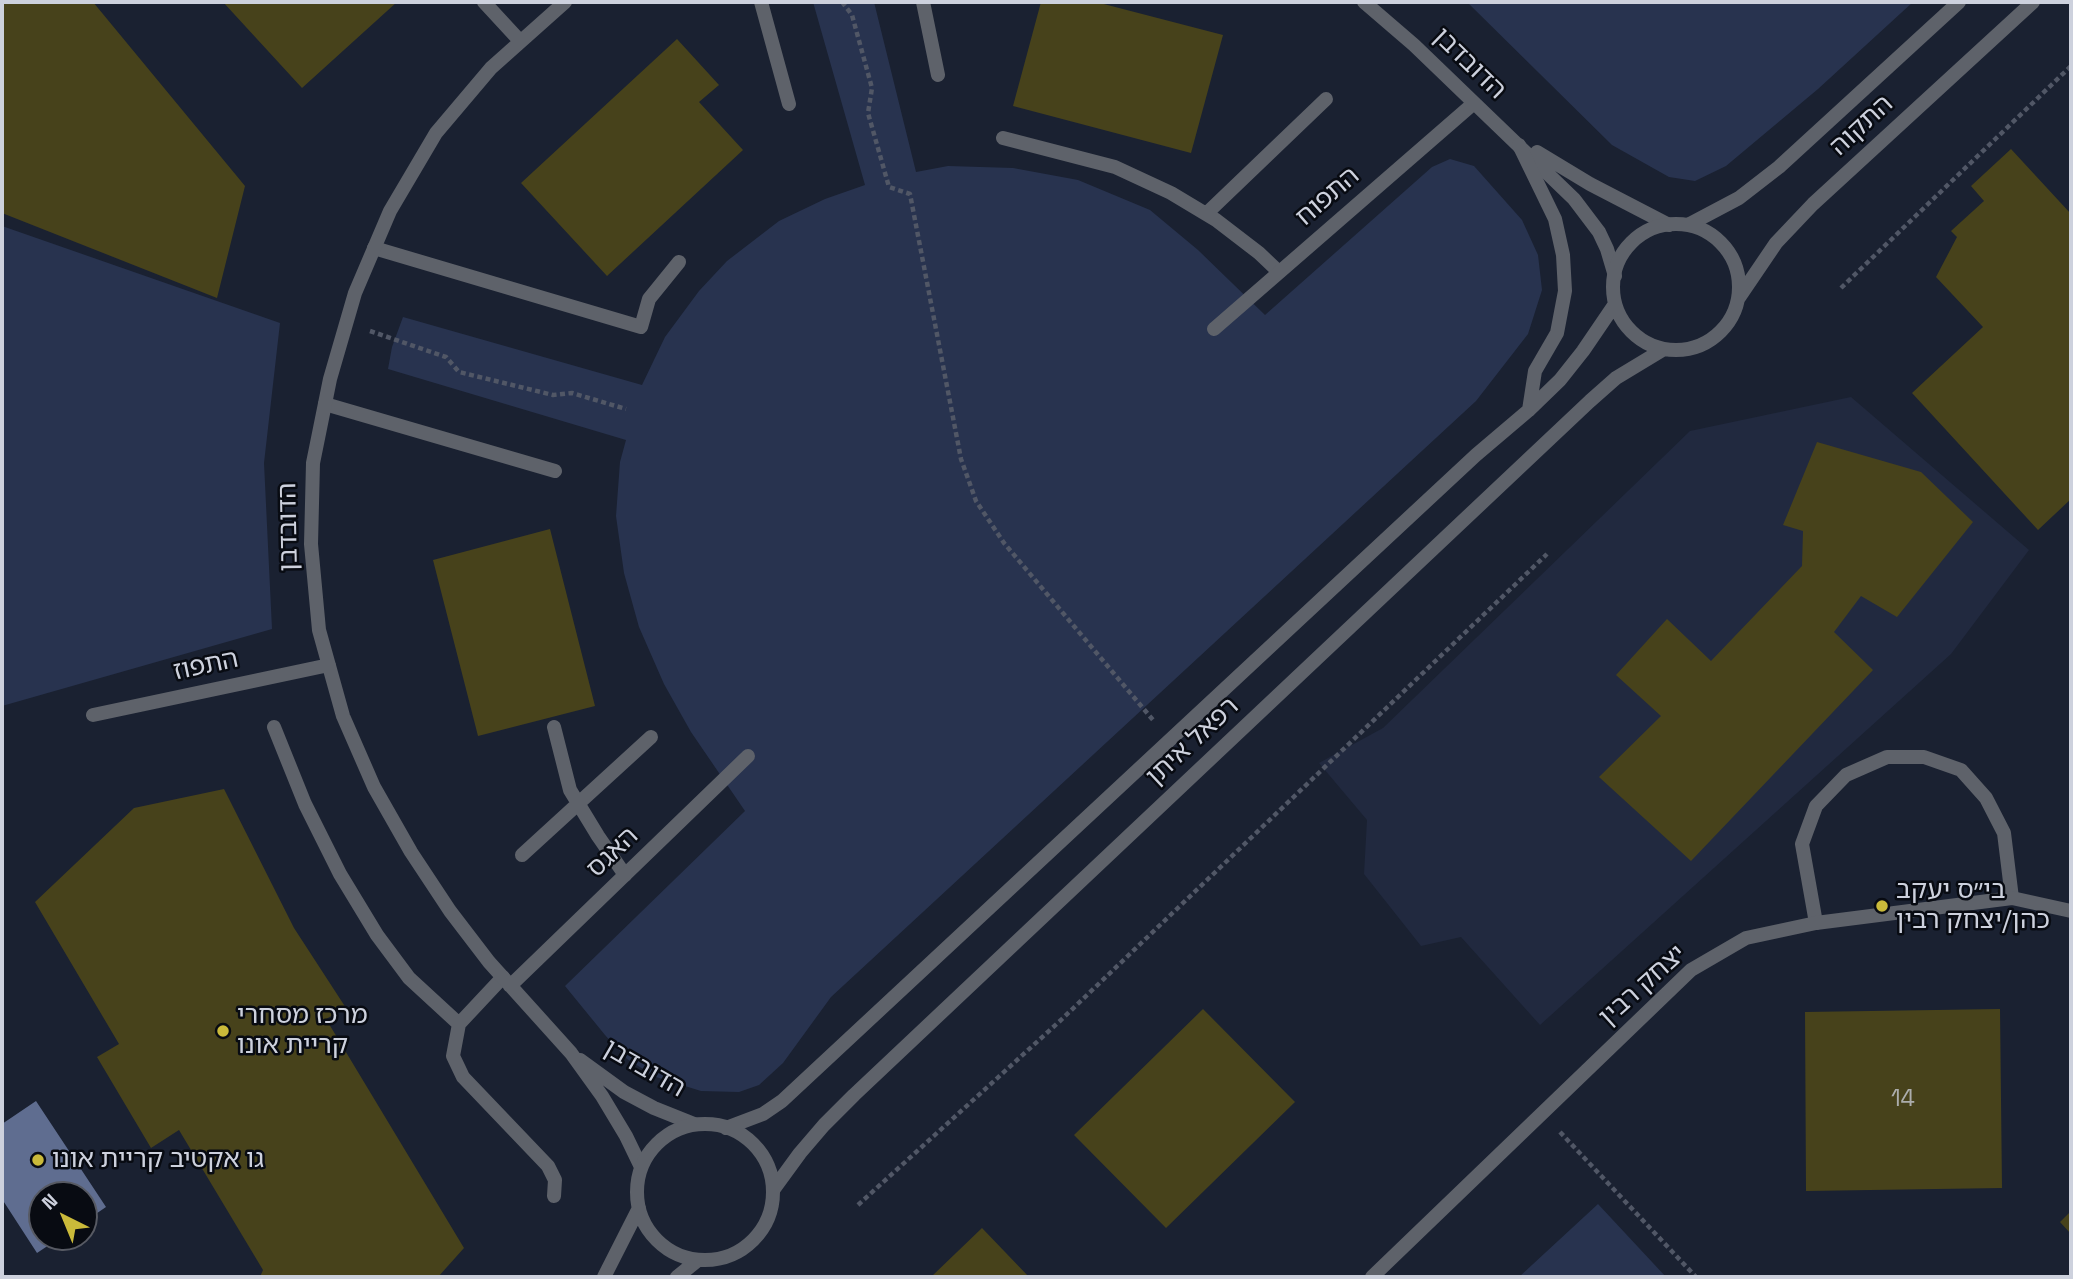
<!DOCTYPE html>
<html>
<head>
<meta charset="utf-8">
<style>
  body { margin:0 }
  #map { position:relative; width:2073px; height:1279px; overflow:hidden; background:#1a2131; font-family:"Space Grotesk",sans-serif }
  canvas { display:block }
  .frame { position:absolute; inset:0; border:4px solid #cdd1dd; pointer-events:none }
  .north { position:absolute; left:28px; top:1181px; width:70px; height:70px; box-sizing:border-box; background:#080b12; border:2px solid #575a63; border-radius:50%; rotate:317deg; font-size:19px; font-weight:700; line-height:28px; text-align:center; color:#cdd1dd }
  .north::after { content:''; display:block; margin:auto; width:24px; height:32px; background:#caba3a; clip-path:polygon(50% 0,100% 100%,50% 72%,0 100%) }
</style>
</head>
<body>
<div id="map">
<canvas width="2073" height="1279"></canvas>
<div class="frame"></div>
<div class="north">N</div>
</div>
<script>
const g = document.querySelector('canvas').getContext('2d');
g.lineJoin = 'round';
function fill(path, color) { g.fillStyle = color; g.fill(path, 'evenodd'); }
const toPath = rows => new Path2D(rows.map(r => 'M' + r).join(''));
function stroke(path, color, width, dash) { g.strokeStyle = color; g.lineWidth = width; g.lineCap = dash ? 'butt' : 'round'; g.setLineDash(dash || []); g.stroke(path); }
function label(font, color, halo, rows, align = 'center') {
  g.font = font + ' "Space Grotesk","Noto Sans Hebrew",sans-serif'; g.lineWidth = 5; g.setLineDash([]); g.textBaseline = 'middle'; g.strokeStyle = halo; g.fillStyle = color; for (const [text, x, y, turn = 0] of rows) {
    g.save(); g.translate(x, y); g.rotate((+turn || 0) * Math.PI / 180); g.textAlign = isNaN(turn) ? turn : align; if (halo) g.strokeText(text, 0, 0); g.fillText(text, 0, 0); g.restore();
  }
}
const built = toPath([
  [1851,397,2029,550,1951,654,1540,1025,1461,937,1421,946,1364,874,1367,820,1319,763,1383,728,1690,431]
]);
const green = toPath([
  [813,2,874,2,916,172,948,166,1013,168,1078,180,1150,210,1198,250,1265,315,1432,167,1450,159,1474,166,1522,220,1538,255,1542,290,1528,334,1476,401,831,997,783,1063,759,1085,739,1092,701,1091,656,1077,627,1059,605,1035,565,986,745,811,691,732,664,684,639,627,624,573,616,516,620,462,626,440,388,369,392,347,403,317,642,385,665,337,699,291,727,261,779,221,825,199,865,185],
  [1467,2,1913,2,1818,89,1726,166,1695,181,1669,177,1612,145],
  [2,226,280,323,264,463,272,629,2,706],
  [1598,1204,1666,1277,1519,1277]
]);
const water = toPath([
  [36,1101,106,1207,84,1222,84,1195,42,1195,42,1237,61,1237,37,1253,2,1199,2,1124]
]);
const building = toPath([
  [2,2,93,2,245,186,217,298,2,213],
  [223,2,397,2,302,88],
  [1041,2,1096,2,1223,35,1191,153,1013,106],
  [677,39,719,85,699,102,743,150,607,276,521,183],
  [2011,149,2071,214,2071,499,2038,530,1912,393,1983,327,1936,277,1957,237,1951,231,1984,201,1971,186],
  [1817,442,1921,472,1973,522,1897,617,1861,596,1834,632,1873,670,1691,861,1599,777,1661,716,1616,675,1667,619,1711,661,1802,566,1803,531,1783,525],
  [550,529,595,706,478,736,433,560],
  [224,789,294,928,346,1008,326,1019,464,1248,438,1277,260,1277,263,1270,179,1130,151,1148,97,1057,119,1044,35,902,134,808],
  [1203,1009,1295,1102,1166,1228,1074,1135],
  [2000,1009,2002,1188,1806,1191,1805,1012],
  [2071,1211,2071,1234,2060,1222],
  [982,1228,1029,1277,931,1277]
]);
const path = toPath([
  [842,2,852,15,872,88,868,113,889,187,910,194,961,459,976,501,1004,543,1153,720],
  [1841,288,2071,66],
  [370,331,446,357,459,372,553,395,572,393,626,409],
  [1560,1132,1696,1277],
  [858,1205,1061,1020,1547,554]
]);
const service = toPath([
  [761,2,789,104],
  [923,2,938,75],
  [1003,138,1115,167,1171,193,1216,220,1259,253,1279,272],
  [1206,214,1326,99],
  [374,248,641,327,649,299,679,262],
  [325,404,555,471],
  [274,727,305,804,340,874,377,935,409,978,459,1024],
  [554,727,570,790,598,836,625,875],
  [522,855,651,737],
  [1816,923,1802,844,1816,806,1846,775,1887,757,1924,757,1961,770,1986,798,2004,833,2012,898],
  [503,977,459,1024,453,1056,463,1077,548,1166,555,1180,554,1196]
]);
const minor = toPath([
  [484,2,520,41],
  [565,2,491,68,436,133,390,211,355,293,330,379,313,463,311,544,319,630,343,716,374,787,411,852,450,911,489,962,571,1053,602,1096,626,1136,641,1167],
  [1364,2,1414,45,1574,199,1599,232,1607,249,1615,276],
  [1537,152,1590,184,1669,225],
  [1214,329,1474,103],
  [93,715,329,665],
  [510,986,748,756],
  [580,1060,624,1092,654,1108,694,1124],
  [1372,1277,1691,970,1746,938,1816,923,2012,898,2071,911]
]);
const tertiary = toPath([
  [1519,145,1555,219,1563,255,1565,291,1557,333,1535,371,1529,410],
  '1613 287a63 63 0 1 1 126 0a63 63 0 1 1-126 0Z',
  [1688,225,1739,198,1779,167,1959,2],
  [1738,299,1776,243,1813,204,2033,2],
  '637 1192a68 68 0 1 1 136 0a68 68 0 1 1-136 0Z',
  [726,1128,763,1114,782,1101,1476,455,1529,410,1560,380,1583,351,1615,304],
  [773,1190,800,1153,824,1125,854,1095,1590,401,1616,378,1664,349],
  [604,1277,639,1208],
  [677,1277,698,1260]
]);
const markers = [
  [1882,906,7,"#caba3a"],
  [223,1031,7,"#caba3a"],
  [38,1160,7,"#caba3a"]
];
const numberNames = [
  ["14",1903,1100]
];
const streetNames = [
  ["הדובדבן",1469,64,44],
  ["התקוה",1862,126,-43],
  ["התפוח",1328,197,-41],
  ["הדובדבן",289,527,-91],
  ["התפוז",206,666,-12],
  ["רפאל איתן",1193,742,-43],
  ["האגס",613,853,-44],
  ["יצחק רבין",1643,986,-42],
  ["הדובדבן",644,1069,30]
];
const poiNames = [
  ["בי״ס יעקב",1896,891],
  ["כהן/יצחק רבין",1896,921],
  ["מרכז מסחרי",237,1016],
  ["קריית אונו",237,1046],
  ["גו אקטיב קריית אונו",52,1160]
];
fill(built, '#21293f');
fill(green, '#28334f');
fill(water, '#5f6d90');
fill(building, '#47421b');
stroke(path, '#515766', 4.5, [5, 3.5]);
stroke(service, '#5e626a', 14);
stroke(minor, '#5e626a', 14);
stroke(tertiary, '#5e626a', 14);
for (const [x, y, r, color] of markers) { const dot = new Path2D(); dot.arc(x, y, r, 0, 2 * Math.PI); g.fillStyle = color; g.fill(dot); stroke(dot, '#080b12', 2.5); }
label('23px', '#acadac', null, numberNames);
label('26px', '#cdd1dd', '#080b12', streetNames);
label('26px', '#cdd1dd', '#080b12', poiNames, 'left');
</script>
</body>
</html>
